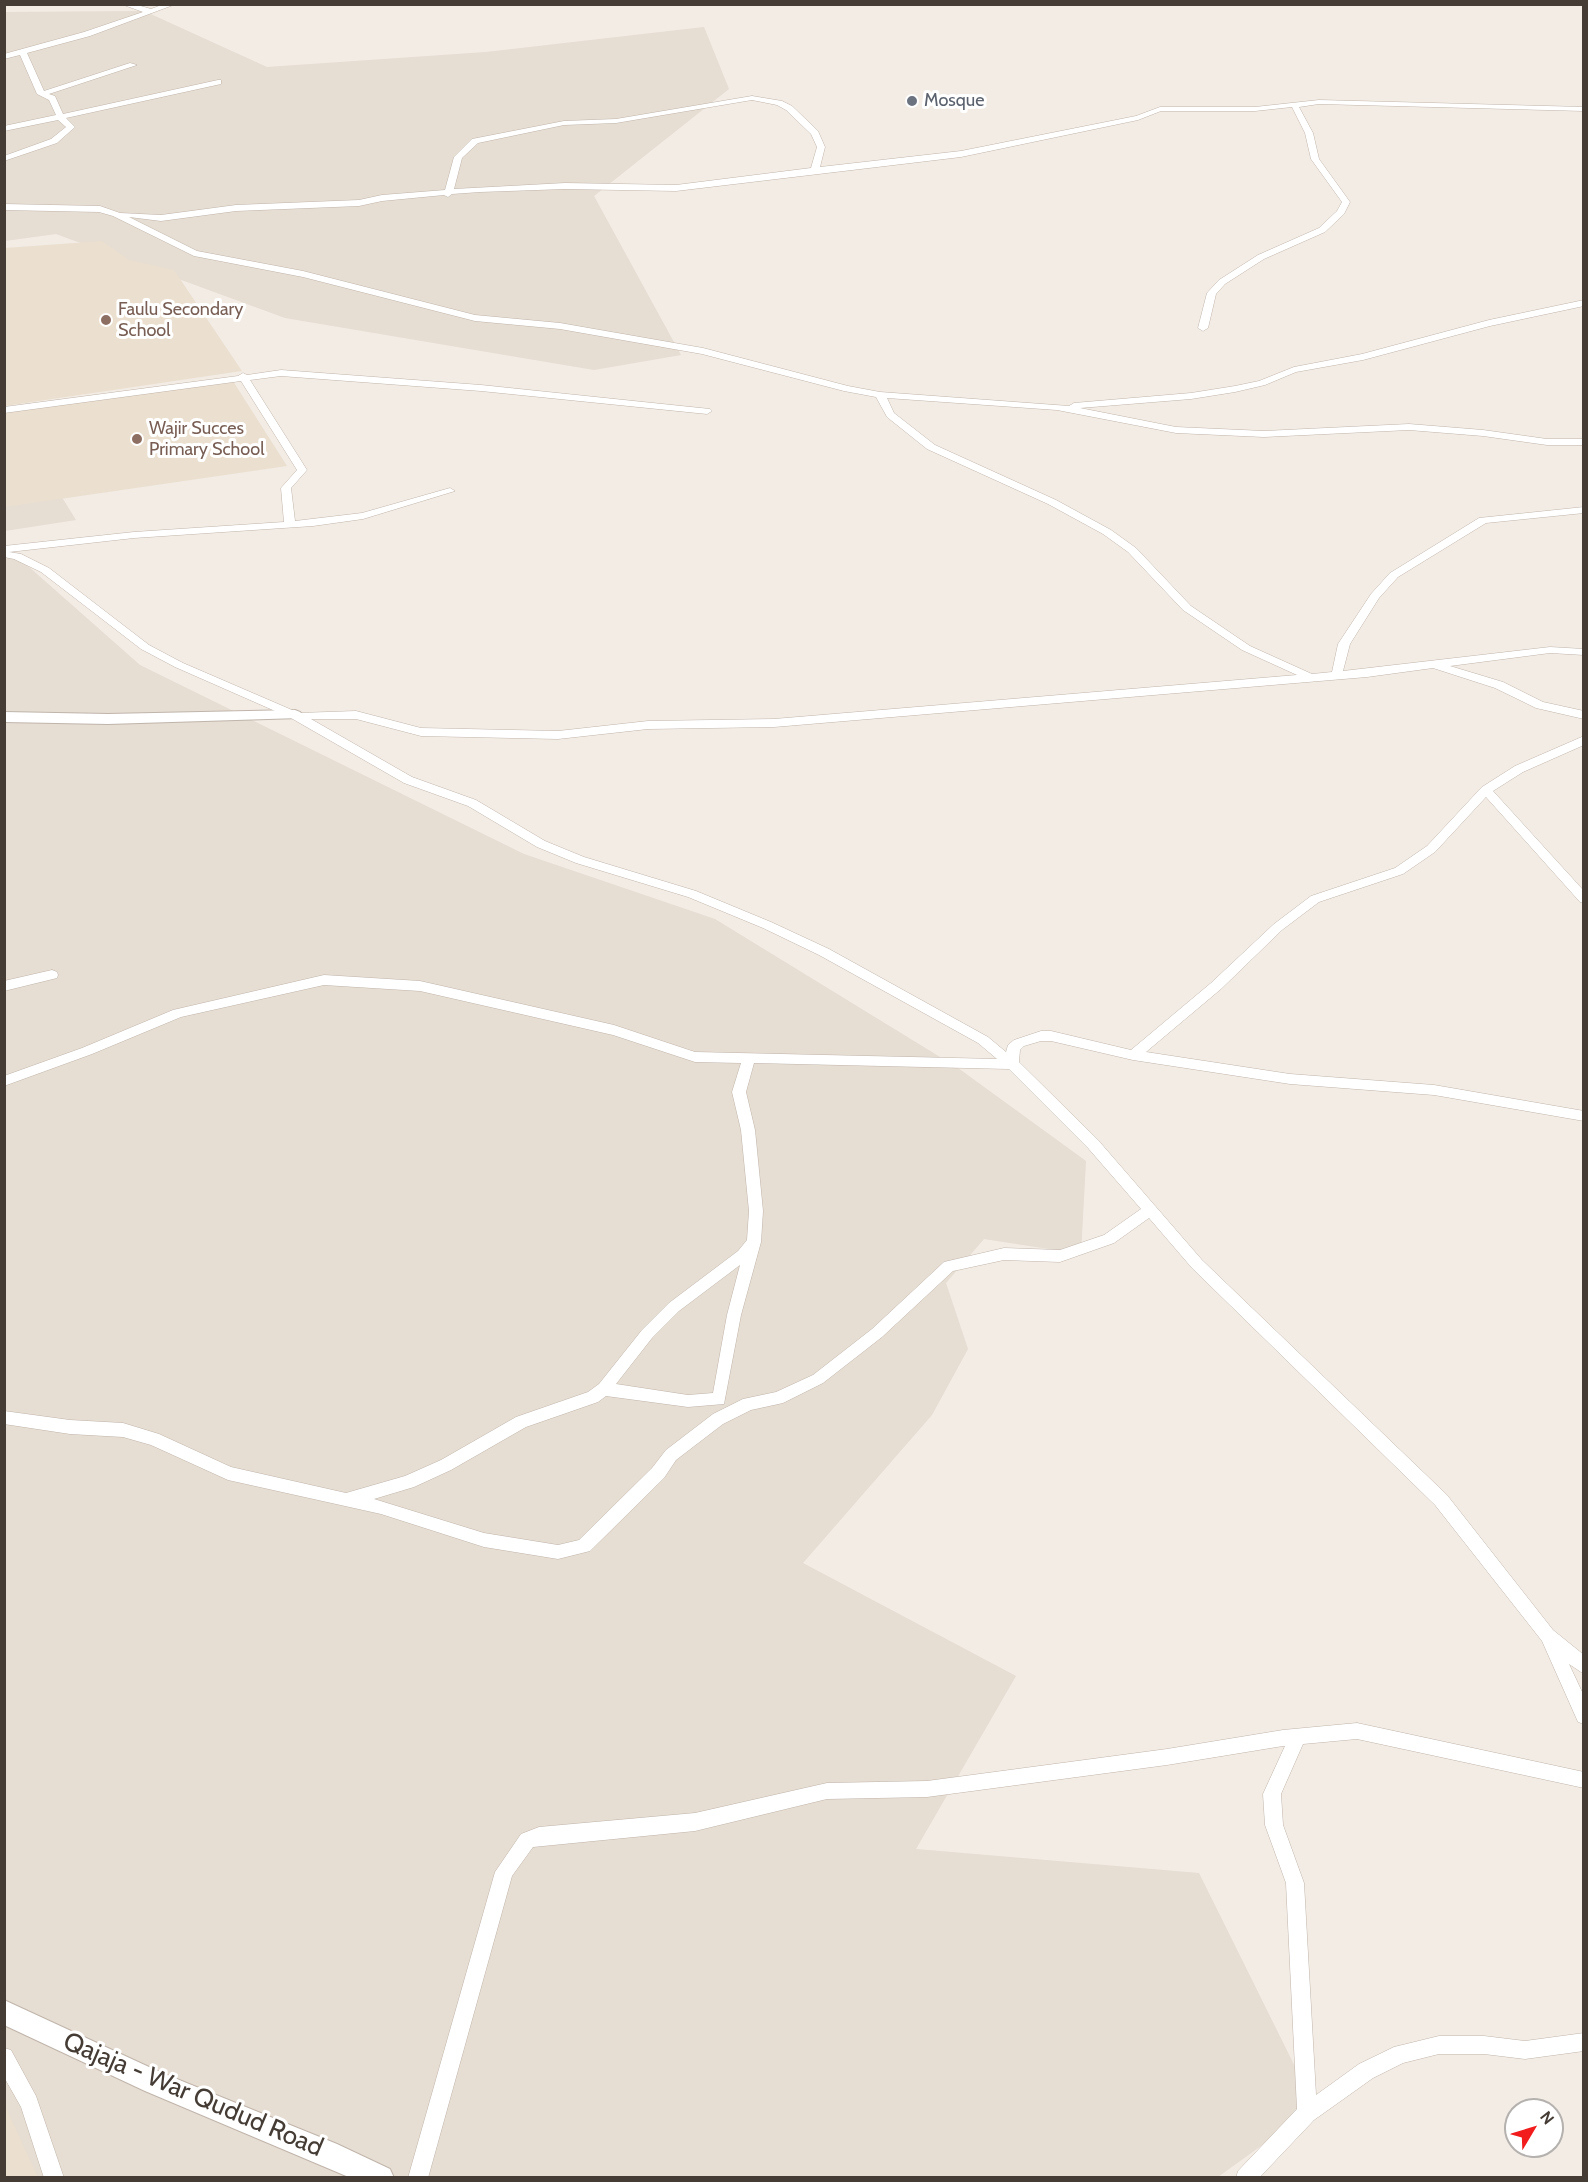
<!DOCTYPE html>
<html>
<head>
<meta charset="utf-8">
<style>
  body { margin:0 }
  #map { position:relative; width:1588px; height:2182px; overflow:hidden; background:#f2ece5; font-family:Cabin,sans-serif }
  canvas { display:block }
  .frame { position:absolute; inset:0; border:6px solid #443c35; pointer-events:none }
  .north { position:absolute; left:1504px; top:2098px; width:60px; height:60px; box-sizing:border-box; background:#fff; border:2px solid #b4b1ae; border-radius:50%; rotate:52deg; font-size:16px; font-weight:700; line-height:24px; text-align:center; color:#443c35 }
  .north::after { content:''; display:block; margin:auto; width:21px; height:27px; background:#f21c1c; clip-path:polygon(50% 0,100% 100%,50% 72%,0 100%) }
</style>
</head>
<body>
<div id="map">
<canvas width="1588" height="2182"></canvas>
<div class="frame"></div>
<div class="north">N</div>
</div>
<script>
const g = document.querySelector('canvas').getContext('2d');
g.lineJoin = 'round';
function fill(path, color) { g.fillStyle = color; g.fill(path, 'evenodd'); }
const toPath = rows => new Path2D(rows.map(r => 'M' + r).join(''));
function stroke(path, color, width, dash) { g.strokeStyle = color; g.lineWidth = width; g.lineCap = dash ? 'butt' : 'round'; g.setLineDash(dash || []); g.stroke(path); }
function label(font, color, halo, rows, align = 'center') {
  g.font = font + ' Cabin,sans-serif'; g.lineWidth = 6; g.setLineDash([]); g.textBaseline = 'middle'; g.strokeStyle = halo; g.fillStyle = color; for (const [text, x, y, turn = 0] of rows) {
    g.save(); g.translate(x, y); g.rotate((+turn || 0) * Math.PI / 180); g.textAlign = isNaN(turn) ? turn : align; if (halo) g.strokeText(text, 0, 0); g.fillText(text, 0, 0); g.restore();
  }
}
const residential = toPath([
  [144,11,267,67,486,52,704,27,729,89,594,196,681,355,594,370,285,318,56,234,5,241,4,12],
  [5,428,27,441,76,520,5,531],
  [5,555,20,559,140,665,524,854,715,919,958,1068,1086,1161,1081,1254,984,1239,946,1283,968,1349,932,1415,803,1563,1016,1676,916,1849,1199,1873,1315,2107,1218,2177,5,2178]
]);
const education = toPath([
  [102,241,129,260,174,270,242,371,5,406,5,248],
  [231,378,287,466,5,507,4,411],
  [4,2103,31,2162,38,2177,5,2177]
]);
const minor = toPath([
  [121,4,134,4,151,9,164,4,176,4,90,36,27,53,44,91,130,63,137,65,49,94,55,96,63,114,218,80,221,80,221,84,66,118,75,127,57,143,4,161,4,156,51,139,66,127,58,120,4,131,4,126,56,115,49,100,37,94,20,55,4,59,4,54,84,32,143,12,121,4],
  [752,96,782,101,792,106,818,131,825,147,820,167,961,151,1136,116,1160,107,1255,107,1319,100,1584,107,1584,111,1319,104,1299,107,1313,133,1319,159,1350,202,1344,214,1325,232,1264,259,1225,284,1216,294,1208,328,1203,331,1198,328,1207,293,1219,280,1258,255,1319,228,1337,211,1342,202,1311,159,1305,133,1292,107,1255,111,1161,111,1138,120,961,157,676,191,565,189,480,192,452,194,448,197,444,195,382,201,359,206,236,211,161,221,129,217,197,251,303,271,475,315,560,323,703,348,848,386,880,392,1069,406,1074,403,1191,393,1235,386,1259,381,1294,367,1362,354,1489,320,1584,300,1584,306,1490,326,1363,360,1296,372,1265,385,1235,392,1191,399,1080,408,1176,427,1264,431,1409,424,1483,430,1547,439,1584,439,1584,445,1547,445,1483,436,1409,430,1264,437,1176,433,1057,410,887,398,894,413,935,445,1056,500,1111,530,1136,548,1191,606,1250,646,1312,674,1332,672,1338,644,1371,594,1390,573,1479,518,1584,507,1584,513,1486,523,1398,577,1379,598,1350,644,1343,671,1550,647,1584,649,1584,655,1550,653,1450,666,1503,682,1543,702,1584,711,1584,719,1536,708,1495,688,1433,668,1367,677,774,727,648,729,558,739,421,736,356,719,311,719,412,777,476,800,545,841,584,857,696,891,771,922,829,949,988,1037,1006,1052,1008,1045,1014,1040,1041,1031,1051,1031,1131,1050,1211,983,1274,924,1311,896,1395,868,1427,846,1482,787,1515,766,1584,736,1584,745,1523,772,1493,791,1584,891,1584,903,1580,902,1486,797,1435,852,1403,874,1319,902,1282,930,1221,989,1146,1052,1290,1074,1434,1085,1584,1111,1584,1121,1434,1095,1290,1084,1133,1060,1051,1041,1041,1041,1024,1046,1020,1050,1019,1062,1098,1140,1202,1260,1447,1495,1553,1630,1584,1655,1584,1674,1569,1664,1584,1696,1584,1724,1578,1722,1542,1641,1435,1505,1192,1268,1149,1218,1114,1243,1060,1262,1004,1260,953,1271,882,1337,823,1383,783,1403,751,1410,723,1424,676,1460,664,1478,590,1551,558,1559,484,1547,381,1514,228,1480,151,1445,123,1437,70,1434,4,1424,4,1411,70,1420,123,1423,159,1434,231,1467,346,1493,405,1476,441,1460,516,1417,588,1392,599,1384,642,1330,669,1303,738,1251,747,1240,749,1211,741,1130,732,1092,741,1063,695,1062,613,1035,420,991,324,985,181,1017,92,1054,4,1086,4,1076,82,1048,173,1010,324,975,420,981,614,1025,695,1052,997,1059,978,1043,819,955,763,928,688,897,576,863,537,847,468,806,404,783,291,718,175,667,141,649,41,572,14,559,4,557,4,546,134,532,284,522,281,488,297,470,241,381,4,413,4,407,238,376,243,373,247,375,281,370,481,385,710,409,712,411,707,414,481,391,281,376,250,380,307,470,291,488,295,521,362,513,450,488,455,491,363,519,313,526,134,538,9,552,21,554,49,568,149,645,183,663,299,713,356,711,421,728,558,731,648,721,774,719,1297,675,1242,650,1183,610,1128,552,1103,534,1048,504,927,449,887,417,876,397,844,391,702,354,560,329,475,321,303,277,194,256,113,216,99,212,4,210,4,204,100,206,120,213,161,215,236,205,359,200,382,195,445,190,454,157,472,139,564,121,616,119,752,96],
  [752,100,777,105,786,110,811,134,817,147,811,168,676,185,565,183,454,189,462,158,478,143,564,125,616,123,752,100],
  [754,1063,1009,1069,1088,1148,1141,1209,1104,1235,1060,1250,1004,1248,944,1262,872,1329,813,1375,776,1392,743,1399,713,1414,666,1450,652,1468,579,1540,558,1545,484,1533,374,1499,414,1487,451,1470,526,1427,598,1402,606,1396,688,1407,724,1404,741,1315,761,1242,763,1211,755,1130,746,1092,754,1063],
  [740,1265,727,1315,713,1393,688,1395,616,1384,652,1338,679,1311,740,1265],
  [52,970,57,972,58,975,57,978,4,991,4,981,52,970],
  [1357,1723,1584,1772,1584,1788,1357,1739,1303,1744,1281,1794,1283,1825,1304,1883,1316,2095,1359,2064,1394,2047,1439,2036,1484,2036,1525,2041,1584,2033,1584,2051,1525,2059,1484,2054,1439,2054,1403,2063,1373,2078,1314,2120,1259,2178,1236,2178,1238,2171,1297,2109,1286,1883,1265,1825,1263,1794,1285,1746,1283,1746,1167,1765,927,1797,827,1799,695,1831,533,1847,512,1876,428,2178,408,2178,495,1872,521,1834,539,1827,695,1813,827,1783,927,1781,1167,1749,1283,1730,1357,1723],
  [4,2048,11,2050,36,2096,64,2178,44,2178,21,2107,4,2077,4,2048]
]);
const tertiary = toPath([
  [295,710,300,712,303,715,300,718,108,724,4,722,4,712,108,714,295,710],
  [4,2000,162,2073,337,2144,390,2169,394,2178,351,2178,145,2091,4,2025,4,2000]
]);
const markers = [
  [912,101,6,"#6b7280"],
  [106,320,6,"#8d6e63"],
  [137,439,6,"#8d6e63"]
];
const farWorshipnames = [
  ["Mosque",924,101]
];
const farEducationnames = [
  ["Faulu Secondary",118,310],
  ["School",118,331],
  ["Wajir Succes",149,429],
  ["Primary School",149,450]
];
const nearStreetnames = [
  ["Qajaja - War Qudud Road",193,2095,23]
];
fill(residential, '#e6ddd3');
fill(education, '#ebdfcf');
stroke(minor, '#c0b5ab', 1);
stroke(tertiary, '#c0b5ab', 2);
fill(minor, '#fff');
fill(tertiary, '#fff');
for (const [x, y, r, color] of markers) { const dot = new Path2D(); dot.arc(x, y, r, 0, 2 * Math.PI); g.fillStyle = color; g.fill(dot); stroke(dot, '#fff', 2); }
label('18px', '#5b616d', '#fff', farWorshipnames, 'left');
label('18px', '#785e54', '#fff', farEducationnames, 'left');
label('26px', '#443c35', '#fff', nearStreetnames);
</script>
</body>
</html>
